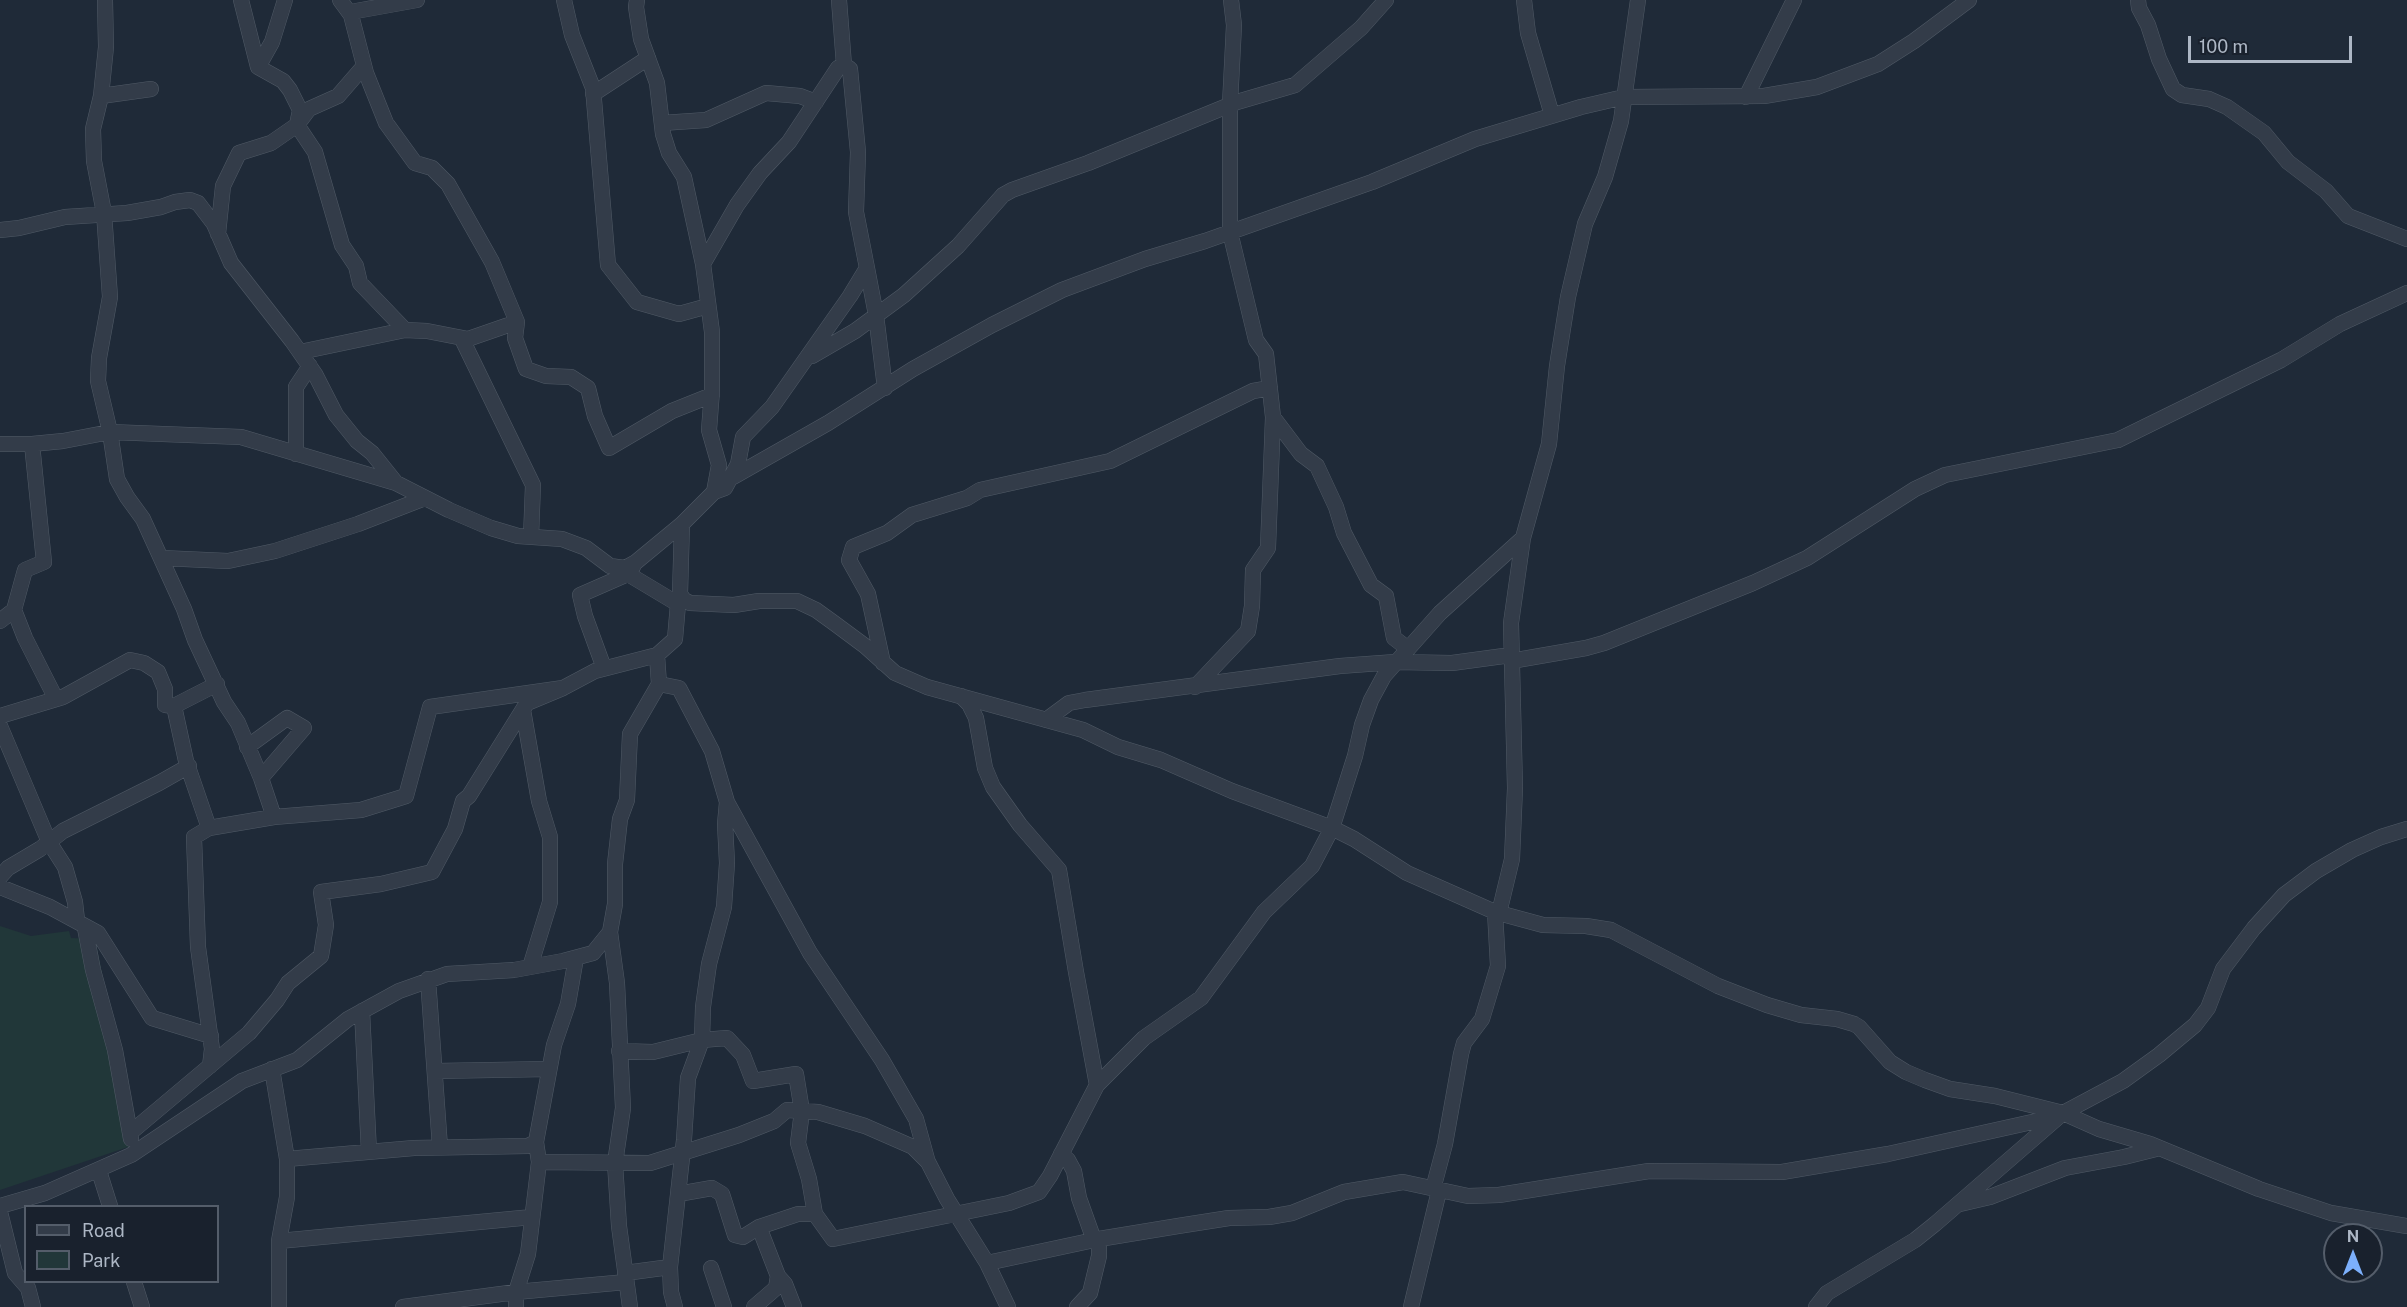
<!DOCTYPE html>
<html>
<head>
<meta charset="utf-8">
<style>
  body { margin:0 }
  #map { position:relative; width:2407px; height:1307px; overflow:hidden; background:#1f2a38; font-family:"Public Sans",sans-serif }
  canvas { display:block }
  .legend { position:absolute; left:24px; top:1205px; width:195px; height:78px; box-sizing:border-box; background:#19212d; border:2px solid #545d6a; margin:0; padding:8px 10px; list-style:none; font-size:18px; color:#adb7c5 }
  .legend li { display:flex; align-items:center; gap:12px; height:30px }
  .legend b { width:30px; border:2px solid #545d6a }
  .north { position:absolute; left:2323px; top:1223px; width:60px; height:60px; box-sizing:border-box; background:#19212d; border:2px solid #545d6a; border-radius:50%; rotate:0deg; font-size:16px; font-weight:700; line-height:24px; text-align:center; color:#adb7c5 }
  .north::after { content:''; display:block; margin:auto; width:21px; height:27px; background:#7caffb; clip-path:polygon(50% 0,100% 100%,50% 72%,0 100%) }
  .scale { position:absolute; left:2188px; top:36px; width:164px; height:27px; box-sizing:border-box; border:3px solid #adb7c5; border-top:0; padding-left:8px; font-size:18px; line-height:21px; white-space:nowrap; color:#adb7c5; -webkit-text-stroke:4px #19212d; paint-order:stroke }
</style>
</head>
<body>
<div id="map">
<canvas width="2407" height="1307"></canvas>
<ul class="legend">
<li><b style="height:8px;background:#333c49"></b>Road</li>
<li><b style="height:16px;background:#213739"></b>Park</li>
</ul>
<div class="north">N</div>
<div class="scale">100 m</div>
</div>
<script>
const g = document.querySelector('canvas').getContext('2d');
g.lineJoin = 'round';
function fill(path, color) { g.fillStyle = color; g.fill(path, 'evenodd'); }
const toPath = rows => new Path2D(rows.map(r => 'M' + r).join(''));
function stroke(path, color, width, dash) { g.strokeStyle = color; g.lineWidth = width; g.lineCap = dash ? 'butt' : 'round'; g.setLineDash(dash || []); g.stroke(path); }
const green = toPath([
  [0,926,31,936,69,931,71,938,95,939,137,1144,0,1190]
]);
const minor = toPath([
  [105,0,106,47,101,96,93,129,94,161,104,213,110,297,99,358,98,381,110,432,117,479,127,497,143,519,184,609,195,640,224,702,238,723,261,778],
  [241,0,258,67],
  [340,0,351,15,366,73,386,123,415,163,432,168,448,184,492,262,517,322,515,338,526,369,546,376,571,377,588,388,595,416,609,448,672,411,712,395],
  [564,0,572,35,593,88,608,265,637,302,679,314,708,306],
  [637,0,636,7,641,39,657,83,663,134,669,153,684,177,703,264,712,332,712,391,709,430,719,465,714,492],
  [839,0,844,65,850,69,858,152,856,212,867,268,850,296,772,407,743,437,738,464,725,488,714,492,682,524,680,594,684,600,690,603,734,605,759,601,797,601,816,610,834,623,865,646,895,673,927,687,1083,730,1118,747,1161,760,1232,791,1332,828,1354,839,1407,873,1495,912,1543,925,1586,926,1611,930,1718,986,1767,1005,1801,1015,1837,1019,1854,1024,1859,1027,1890,1062,1906,1072,1925,1080,1950,1089,1995,1096,2063,1113,2099,1129,2150,1144,2259,1189,2331,1213,2407,1226],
  [1524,0,1528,33,1552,115],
  [2138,0,2139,8,2148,25,2159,59,2173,89,2182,95,2209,99,2227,107,2264,133,2288,162,2326,191,2348,216,2407,239],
  [351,15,356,11,417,0],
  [364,66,338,96,309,109,297,125,315,152,342,245,356,266,360,283,405,330],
  [593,94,648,58],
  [101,96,151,89],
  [1746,97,1794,0],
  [662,123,706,120,766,93,800,96,816,102],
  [0,230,19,228,65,217,127,213,161,207,175,202,190,200,198,203,214,224,231,263,292,341,315,374,336,415,357,441,372,453,396,483],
  [218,234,223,186,239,153,271,143,297,125,300,110,290,90,283,81,258,67,272,42,285,0],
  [703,264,737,205,760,173,789,142,838,68,844,65],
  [867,268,876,315,885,388],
  [462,339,533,485,531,537],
  [300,352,405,330,427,331,468,339,517,322],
  [812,356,855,331,904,295,958,246,1003,195,1012,190,1088,163,1237,102,1295,85,1361,28,1386,0],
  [1273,417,1301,454,1317,466,1336,507,1344,533,1371,585,1386,596,1394,638,1407,648],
  [0,444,32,444,63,441,110,432,241,437,396,483,449,510,491,528,518,536,562,539,586,548,610,566,625,568,636,562,682,524],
  [296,454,296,387,310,366],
  [733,477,828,423,913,369,992,325,1062,290,1145,259,1205,241,1372,182,1475,139,1581,107,1624,97,1764,96,1817,87,1878,64,1914,41,1969,0],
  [162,558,228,561,275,551,358,524,425,498],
  [628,574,678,604],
  [14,610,25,638,56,699],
  [0,621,14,610,25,570,44,562,32,444],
  [1511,661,1586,648,1604,643,1753,583,1807,558,1915,489,1945,475,2118,440,2281,360,2340,324,2407,293],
  [883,663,868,594,849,560,853,547,887,533,912,515,967,498,980,490,1110,461,1253,391,1270,388],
  [604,668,585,616,580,595,628,574,633,567],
  [659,684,679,688,712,751,727,802,725,824,727,863,724,907,709,964,703,1007,702,1040,688,1078,684,1140,678,1194,712,1188,722,1194,735,1235,743,1237,759,1227,798,1214,815,1214],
  [1195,687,1248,631,1252,606,1253,570,1268,548,1273,417,1266,354,1256,340,1230,232,1230,104,1234,25,1231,0],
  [961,696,969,704,976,718,985,768,993,787,1020,825,1059,870,1076,972,1097,1085],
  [174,706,186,761,209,828,194,837,198,947,212,1049,210,1066],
  [523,710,539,801,550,837,550,902,530,967],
  [0,716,63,697,130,660,144,663,158,672,165,689,165,705,174,706,217,684],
  [1046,720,1069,703,1085,700,1340,666,1395,662,1452,663,1511,655],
  [0,726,49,842,65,867,75,902,77,920],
  [247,747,287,718,304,728,261,778,274,817,361,810,406,796,430,707,563,688,595,671,657,655],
  [727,802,810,953,882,1060,916,1119,927,1159],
  [209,828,274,817],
  [0,877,8,868,40,849,63,831,159,783,189,766],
  [0,887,50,907,98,933,152,1018,211,1036],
  [1499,913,1512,859,1515,788,1511,623,1523,538],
  [85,928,93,970,115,1050,131,1139],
  [610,932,617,983,623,1108,615,1163,619,1226,630,1307],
  [428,979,440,1147],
  [362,1011,369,1152],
  [619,1051,653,1052,702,1040,727,1038,743,1055,753,1081,796,1074,802,1111,798,1143,809,1179,815,1214,833,1239,1009,1203,1039,1192,1050,1176,1097,1085,1144,1038,1201,998,1264,912,1312,866,1332,828,1355,756,1362,725,1371,700,1384,676,1440,613,1523,538,1549,444,1557,366,1568,297,1585,224,1605,177,1621,121,1638,0],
  [272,1069,287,1159,287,1197,279,1241,279,1307],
  [435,1071,549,1069],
  [130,1133,249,1033,277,1000,288,983,321,956,326,925,321,892,381,884,432,872,455,829,463,801,469,796,527,703,563,688],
  [536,1142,539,1162,650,1163,739,1135,774,1121,787,1110,818,1112,865,1126,913,1147,928,1162,947,1199,987,1263,1008,1307],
  [1061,1154,1068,1160,1074,1171,1079,1198,1094,1240],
  [287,1159,414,1148,528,1146,536,1142,554,1045,568,1004,576,958],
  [99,1171,110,1206],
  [1433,1189,1445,1144,1461,1054,1464,1043,1482,1019,1498,966,1495,912],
  [1960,1204,1990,1197,2065,1168,2124,1157,2160,1148],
  [0,1206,45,1193,131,1155,242,1081,297,1060,348,1019,399,991,447,974,514,970,563,961,593,953,610,932,615,904,615,864,620,819,627,800,630,734,659,684,657,655,675,639,678,604,684,600],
  [0,1212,15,1273,28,1288,33,1307],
  [279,1241,532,1217],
  [987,1263,1099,1239,1178,1226,1229,1218,1269,1217,1292,1213,1344,1192,1403,1182,1468,1196,1499,1195,1649,1171,1782,1172,1888,1154,2059,1116],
  [711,1268,724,1307],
  [625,1273,670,1267],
  [778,1276,785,1284,794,1307],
  [134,1282,142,1307],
  [403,1307,516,1292,626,1282],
  [516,1307,516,1292,528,1254,539,1162],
  [675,1307,671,1292,670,1267,678,1194],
  [754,1307,776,1288,778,1276,759,1227],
  [1077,1307,1090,1293,1099,1256,1099,1239],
  [1411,1307,1439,1191],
  [1816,1307,1827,1293,1915,1240,1935,1224,2063,1113,2123,1081,2159,1055,2195,1025,2208,1008,2223,969,2254,928,2284,895,2316,871,2352,850,2381,837,2407,829]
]);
fill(green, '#213739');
stroke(minor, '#505a66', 16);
stroke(minor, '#333c49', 15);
</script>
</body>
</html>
